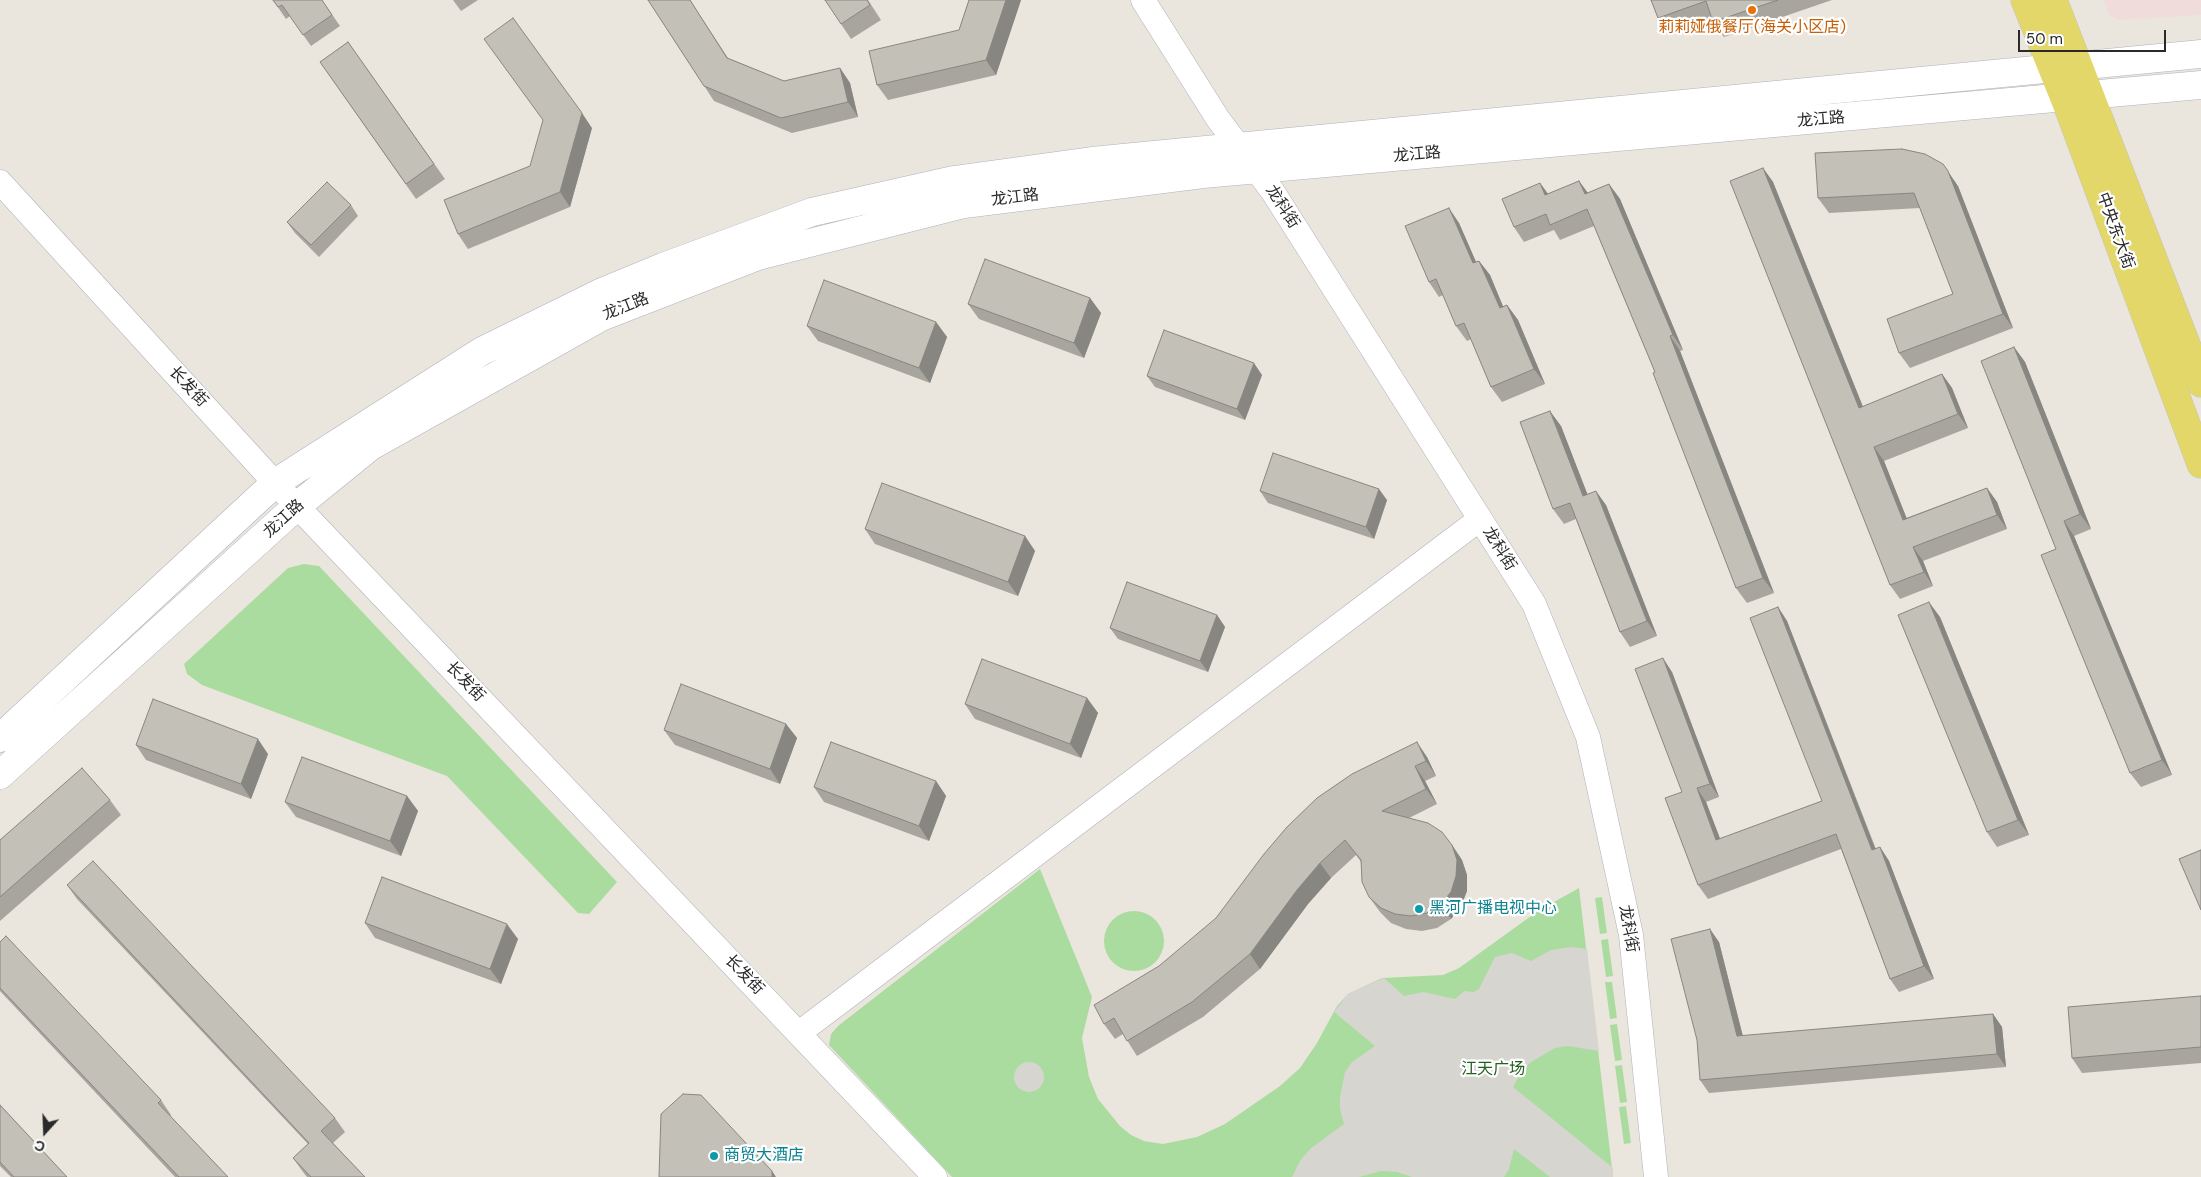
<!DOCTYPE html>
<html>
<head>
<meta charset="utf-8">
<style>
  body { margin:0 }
  #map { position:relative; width:2201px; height:1177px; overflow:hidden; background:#eae6dd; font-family:"DM Sans",sans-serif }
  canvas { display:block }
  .north { position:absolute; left:20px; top:1107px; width:50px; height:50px; -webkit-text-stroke:4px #fff; paint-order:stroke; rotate:200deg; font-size:14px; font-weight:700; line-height:20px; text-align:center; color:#2a2a2a }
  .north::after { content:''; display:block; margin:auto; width:18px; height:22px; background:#2a2a2a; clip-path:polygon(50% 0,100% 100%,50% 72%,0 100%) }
  .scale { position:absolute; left:2018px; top:30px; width:148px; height:22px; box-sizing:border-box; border:2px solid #2a2a2a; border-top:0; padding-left:6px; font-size:15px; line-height:18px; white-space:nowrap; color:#2a2a2a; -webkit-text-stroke:4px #fff; paint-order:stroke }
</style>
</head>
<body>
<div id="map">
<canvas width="2201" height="1177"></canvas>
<div class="north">С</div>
<div class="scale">50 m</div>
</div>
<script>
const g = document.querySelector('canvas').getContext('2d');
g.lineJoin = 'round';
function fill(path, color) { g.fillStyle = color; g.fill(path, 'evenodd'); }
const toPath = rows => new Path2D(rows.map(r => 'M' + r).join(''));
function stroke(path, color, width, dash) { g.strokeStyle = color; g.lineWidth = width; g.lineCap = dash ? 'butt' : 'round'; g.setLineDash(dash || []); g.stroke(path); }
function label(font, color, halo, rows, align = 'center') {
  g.font = font + ' "DM Sans","Noto Sans SC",sans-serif'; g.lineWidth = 4.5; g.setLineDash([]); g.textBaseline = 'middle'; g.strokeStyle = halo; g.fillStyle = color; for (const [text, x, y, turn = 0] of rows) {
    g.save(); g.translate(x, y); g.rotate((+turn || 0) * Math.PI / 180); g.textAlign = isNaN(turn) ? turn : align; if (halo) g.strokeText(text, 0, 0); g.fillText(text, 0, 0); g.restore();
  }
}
const medical = toPath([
  [2103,0,2201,0,2201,15,2119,20,2110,16]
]);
const green = toPath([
  [304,564,319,566,617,882,589,914,578,913,447,776,202,685,187,674,184,664,288,568],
  [1040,869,1092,997,1082,1038,1089,1077,1098,1099,1120,1126,1131,1135,1144,1141,1163,1144,1197,1137,1225,1124,1280,1086,1300,1068,1317,1043,1337,1006,1348,994,1382,978,1443,975,1459,968,1538,911,1579,888,1613,1177,952,1177,829,1045,831,1034,838,1026],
  [1602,897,1607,933,1600,934,1595,898],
  '1104 941a30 30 0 1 1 60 0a30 30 0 1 1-60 0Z',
  [1608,939,1613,976,1606,977,1601,940],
  [1605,982,1612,982,1617,1018,1610,1019],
  [1617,1024,1622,1060,1615,1061,1610,1025],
  [1622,1065,1627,1102,1620,1103,1615,1066],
  [1626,1106,1631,1143,1624,1144,1619,1107]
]);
const plaza = toPath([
  [1571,947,1587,949,1599,1051,1568,1046,1555,1048,1531,1062,1522,1071,1513,1087,1613,1168,1613,1177,1550,1177,1514,1149,1509,1169,1504,1177,1412,1177,1397,1172,1381,1171,1359,1177,1292,1177,1300,1161,1310,1149,1344,1124,1340,1109,1340,1097,1345,1072,1352,1062,1375,1046,1334,1012,1348,994,1384,978,1404,996,1423,992,1455,999,1464,991,1473,992,1479,989,1495,957,1512,953,1531,961,1551,950],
  '1014 1077a15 15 0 1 1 30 0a15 15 0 1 1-30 0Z'
]);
const minor = toPath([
  [1143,0,1218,119,1273,192,1534,604,1588,737,1631,935,1656,1177],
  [0,182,275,483,935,1177],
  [799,1033,1480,519]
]);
const tertiary = toPath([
  [0,738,275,483,482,351,600,293,663,267,812,212,954,180,1092,161,2201,54],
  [0,775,297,506,371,446,601,317,758,256,964,204,1203,174,2201,85]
]);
const primary = toPath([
  [2025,0,2070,112,2201,464],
  [2053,0,2201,383]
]);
const wall = toPath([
  [273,0,322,0,340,26,311,46,290,16,286,19],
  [453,0,478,0,461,11],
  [648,0,690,0,728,58,784,81,840,68,850,83,858,117,792,133,714,101],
  [868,0,881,20,851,39,841,24],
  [969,0,1021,0,996,75,888,100,877,85,959,30],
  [1651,0,1832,0,1724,37,1713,22,1712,18,1668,33,1658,18],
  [348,42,445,179,416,199,320,62],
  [592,128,570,207,468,249,458,234,530,166],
  [1763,168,1773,182,1863,407,1942,374,1952,388,1968,428,1884,461,1906,518,1987,488,1997,502,2007,529,1923,561,1933,586,1900,599,1890,585],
  [1579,181,1588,193,1609,184,1620,199,1683,350,1680,351,1774,593,1747,603,1736,588,1655,372,1594,226,1560,240,1554,230,1524,242,1514,227,1540,183,1548,194],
  [1958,186,2013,328,1910,368,1899,353,1953,294,1920,208,1829,213,1818,198],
  [351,205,358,216,319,257,295,233,287,222],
  [1459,223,1476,262,1479,261,1490,275,1503,307,1507,305,1518,320,1545,384,1502,402,1491,387,1471,339,1467,341,1456,326,1443,295,1439,297,1429,282],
  [1090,298,1101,313,1084,358,979,319,968,304],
  [936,322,947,337,930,383,818,341,807,326],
  [2014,347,2025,362,2091,529,2074,536,2172,775,2141,787,2130,773,2056,549],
  [1262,375,1245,420,1155,387,1147,376],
  [1561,426,1587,494,1606,505,1657,636,1630,647,1620,632,1576,519,1564,524,1553,509],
  [1260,491,1387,500,1374,539,1268,503],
  [865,529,1025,536,1035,551,1018,596,875,544],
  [1778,607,1787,621,1876,849,1880,847,1889,861,1934,979,1899,992,1890,979,1841,849,1708,899,1698,885,1682,792,1672,672,1719,797,1706,802,1720,839,1822,801],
  [1217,615,1225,627,1208,672,1118,639,1110,628],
  [1940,617,2029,835,1997,847,1987,832],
  [1087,698,1098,713,1081,758,975,719,965,704],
  [786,724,797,738,780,784,675,745,664,730],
  [136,745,268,754,251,799,146,760],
  [1427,757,1436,776,1425,781,1437,804,1409,818,1452,845,1462,860,1467,875,1467,891,1461,906,1451,919,1437,928,1422,931,1406,929,1391,923,1380,912,1369,897,1361,862,1356,855,1331,878,1308,904,1260,969,1203,1017,1137,1056,1123,1034,1115,1039,1104,1024,1159,966],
  [936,781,946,796,929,841,824,802,814,787],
  [407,796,418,811,401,856,296,817,285,802],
  [110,800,121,815,0,921,0,840],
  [67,885,335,1118,345,1132,333,1143,365,1177,307,1177,303,1172,293,1158,308,1144,77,899],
  [365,923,518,939,501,984,375,938],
  [0,942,161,1100,171,1115,170,1116,228,1177,175,1177,0,991],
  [1719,942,1743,1036,1993,1014,2002,1027,2006,1067,1709,1093,1700,1080],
  [2201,996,2201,1063,2082,1073,2072,1058],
  [0,1105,67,1177,11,1177,0,1166]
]);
const shadedWall = toPath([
  [1006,0,1021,0,996,75,986,60],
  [840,68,850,83,858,117,848,102],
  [582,113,592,128,570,207,560,192],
  [1943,164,1958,186,2013,328,2003,314],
  [1763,168,1773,182,1869,422,1859,408],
  [1579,181,1590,196,1585,194],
  [1540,183,1551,198,1545,195],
  [1609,184,1620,199,1683,350,1673,335],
  [1449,208,1459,223,1483,278,1473,263],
  [1479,261,1490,275,1510,323,1500,308],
  [1090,298,1101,313,1084,358,1074,343],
  [1507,305,1518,320,1545,384,1534,369],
  [936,322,947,337,930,383,919,368],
  [1670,336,1680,351,1774,593,1763,578],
  [2014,347,2025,362,2091,529,2080,514],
  [1254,363,1262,375,1245,420,1237,409],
  [1942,374,1952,388,1968,428,1958,414],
  [1550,411,1561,426,1594,511,1583,496],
  [1874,447,1884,461,1913,534,1903,520],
  [1987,488,1997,502,2007,529,1997,515],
  [1379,489,1387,500,1374,539,1366,527],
  [1596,491,1606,505,1657,636,1647,621],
  [2064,521,2074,536,2172,775,2162,760],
  [1025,536,1035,551,1018,596,1008,582],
  [1913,547,1923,561,1933,586,1924,572],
  [1929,602,1940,617,2029,835,2018,820],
  [1778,607,1787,621,1881,864,1872,850],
  [1217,615,1225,627,1208,672,1200,661],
  [1663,658,1672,672,1719,797,1710,784],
  [1087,698,1098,713,1081,758,1070,744],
  [786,724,797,738,780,784,770,769],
  [258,739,268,754,251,799,241,784],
  [1417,742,1427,757,1436,776,1426,761],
  [1415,766,1425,781,1437,804,1426,789],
  [936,781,946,796,929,841,919,826],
  [1697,788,1706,802,1726,854,1716,840],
  [407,796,418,811,401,856,390,841],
  [1452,845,1462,860,1467,875,1467,891,1461,906,1451,919,1441,904],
  [1880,847,1889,861,1934,979,1924,966],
  [1320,863,1331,878,1308,904,1260,969,1250,954,1297,890],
  [507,924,518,939,501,984,490,969],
  [1710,929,1719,942,1746,1049,1737,1036],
  [1993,1014,2002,1027,2006,1067,1997,1054],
  [772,1171,776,1177,772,1177]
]);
const building = toPath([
  [273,0,322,0,332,15,303,35,282,5,278,7,273,0],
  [648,0,690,0,727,58,784,81,840,68,848,102,781,118,704,86,648,0],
  [825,0,867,0,870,5,841,24,825,0],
  [969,0,1006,0,986,60,877,85,869,51,959,30,969,0],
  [1651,0,1778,0,1713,22,1706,1,1658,18,1651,0],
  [513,18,582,113,560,192,458,234,444,200,530,166,543,120,484,39,513,18],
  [348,42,434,164,406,184,320,62,348,42],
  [1902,149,1925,154,1943,164,1948,171,2003,314,1899,353,1887,319,1953,294,1914,193,1818,198,1815,153,1902,149],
  [1763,168,1859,408,1942,374,1958,414,1874,447,1903,520,1987,488,1997,515,1913,547,1924,572,1890,585,1730,181,1763,168],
  [1579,181,1585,194,1609,184,1673,335,1670,336,1763,578,1736,588,1653,373,1655,372,1587,209,1550,225,1546,214,1514,227,1502,199,1540,183,1545,195,1579,181],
  [327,182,351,205,311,245,287,222,327,182],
  [1449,208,1473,263,1479,261,1500,308,1507,305,1534,369,1491,387,1464,323,1456,326,1436,279,1429,282,1405,226,1449,208],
  [985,259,1090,298,1074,343,968,304,985,259],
  [824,280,936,322,919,368,807,326,824,280],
  [1164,330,1254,363,1237,409,1147,376,1164,330],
  [2014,347,2080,514,2064,521,2162,760,2130,773,2041,555,2056,549,1981,361,2014,347],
  [1550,411,1583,496,1596,491,1647,621,1620,632,1570,503,1553,509,1520,422,1550,411],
  [1273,453,1379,489,1366,527,1260,491,1273,453],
  [882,483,1025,536,1008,582,865,529,882,483],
  [1127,582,1217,615,1200,661,1110,628,1127,582],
  [1929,602,2018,820,1987,832,1898,615,1929,602],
  [1778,607,1872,850,1880,847,1924,966,1890,979,1836,834,1698,885,1665,798,1682,792,1635,669,1663,658,1710,784,1697,788,1716,840,1822,801,1750,618,1778,607],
  [982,659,1087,698,1070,744,965,704,982,659],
  [681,684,786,724,770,769,664,730,681,684],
  [153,699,258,739,241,784,136,745,153,699],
  [831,742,936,781,919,826,814,787,831,742],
  [1417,742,1426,761,1415,766,1426,789,1382,811,1428,823,1442,832,1452,845,1457,860,1456,876,1451,892,1441,904,1427,913,1411,916,1395,914,1381,908,1369,897,1362,882,1361,860,1345,840,1320,863,1297,890,1250,954,1192,1002,1127,1041,1114,1018,1104,1024,1094,1005,1159,966,1216,918,1264,854,1287,827,1317,798,1352,774,1417,742],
  [302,757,407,796,390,841,285,802,302,757],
  [82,768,110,800,0,897,0,840,82,768],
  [2201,850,2201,910,2179,859,2201,850],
  [93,861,335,1118,321,1131,365,1177,311,1177,293,1158,309,1143,67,885,93,861],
  [382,877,507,924,490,969,365,923,382,877],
  [1710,929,1737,1036,1993,1014,1997,1054,1700,1080,1697,1040,1671,939,1710,929],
  [6,936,161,1100,158,1103,228,1177,179,1177,0,988,0,942,6,936],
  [2201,996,2201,1047,2072,1058,2068,1007,2201,996],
  [683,1094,701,1095,772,1171,772,1177,659,1177,661,1114,683,1094],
  [0,1105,67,1177,14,1177,0,1162,0,1105]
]);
const markers = [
  [1752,10,5,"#e8710a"],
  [1419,909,5,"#0f9aa8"],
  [714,1156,5,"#0f9aa8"]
];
const foodNames = [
  ["莉莉娅俄餐厅(海关小区店)",1752,28]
];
const streetNames = [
  ["龙江路",1821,120,-5],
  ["龙江路",1417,155,-5],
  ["龙江路",1015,198,-7],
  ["龙科街",1282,207,57],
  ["中央东大街",2115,231,70],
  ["龙江路",626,307,-22],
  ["长发街",188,387,47],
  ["龙江路",284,519,-42],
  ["龙科街",1499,549,58],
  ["长发街",465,682,46],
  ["龙科街",1628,929,80],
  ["长发街",744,975,46]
];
const cultureNames = [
  ["黑河广播电视中心",1429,909],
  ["商贸大酒店",724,1156]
];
const parkNames = [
  ["江天广场",1493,1070]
];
fill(medical, '#f0dddb');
fill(green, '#abdc9f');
fill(plaza, '#d7d5cf');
stroke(minor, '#b0b1bc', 25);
stroke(tertiary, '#b0b1bc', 29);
stroke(primary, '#c3c3c3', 29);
stroke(minor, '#fff', 24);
stroke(tertiary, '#fff', 28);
stroke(primary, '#e3d76a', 28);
fill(wall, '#a8a59e');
fill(shadedWall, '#888681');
fill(building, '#c3c0b8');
stroke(building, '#888681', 1);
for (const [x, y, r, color] of markers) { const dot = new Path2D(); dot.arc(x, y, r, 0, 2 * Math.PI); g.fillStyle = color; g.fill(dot); stroke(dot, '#fff', 2); }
label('16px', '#c56008', '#fff', foodNames);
label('16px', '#2a2a2a', '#fff', streetNames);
label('16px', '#0d838f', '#fff', cultureNames, 'left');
label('16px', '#266021', '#fff', parkNames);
</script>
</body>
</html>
